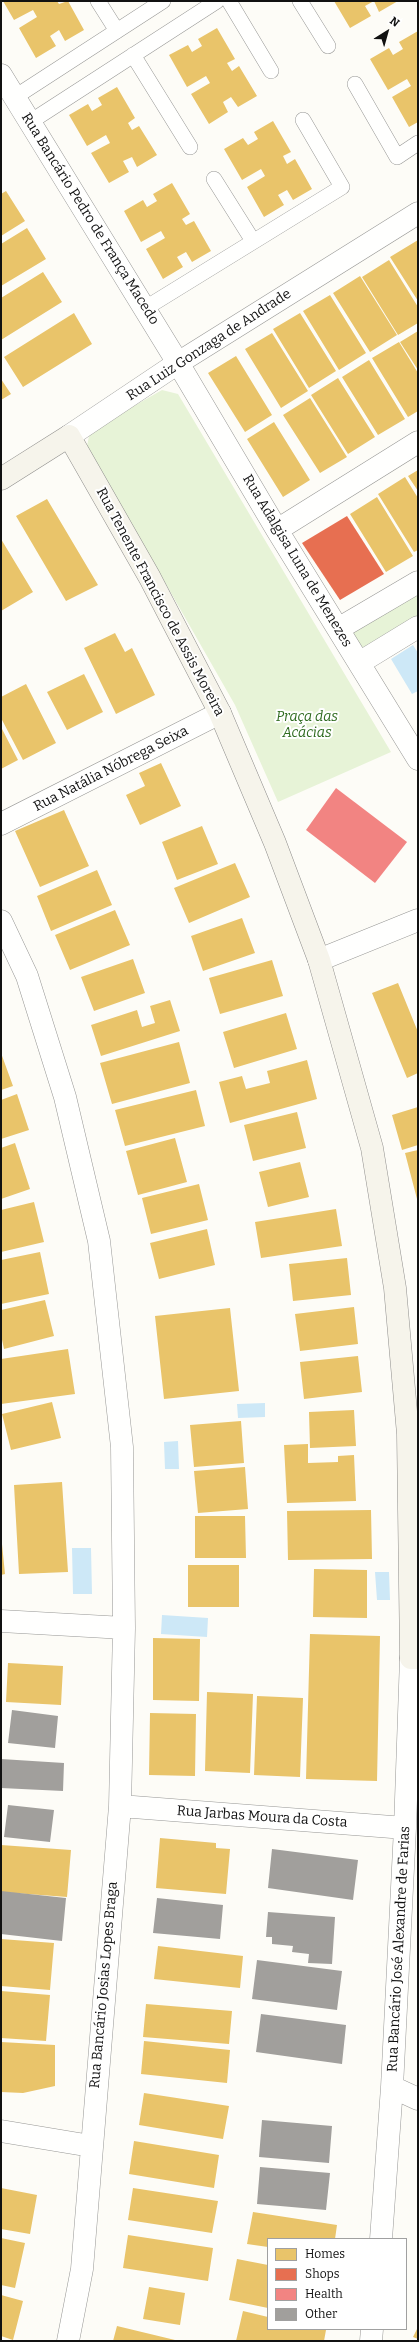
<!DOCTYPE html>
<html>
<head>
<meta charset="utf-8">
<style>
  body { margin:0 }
  #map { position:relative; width:419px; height:2342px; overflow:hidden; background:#fdfcf7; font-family:Bitter,serif }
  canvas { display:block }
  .frame { position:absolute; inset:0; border:2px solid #111; pointer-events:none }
  .legend { position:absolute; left:267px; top:2238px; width:140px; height:92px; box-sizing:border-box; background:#fff; border:1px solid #a0a0a0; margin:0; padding:5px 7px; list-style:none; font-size:12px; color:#111 }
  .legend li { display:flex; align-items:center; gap:8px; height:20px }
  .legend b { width:20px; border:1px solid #a0a0a0 }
  .north { position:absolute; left:367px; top:12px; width:40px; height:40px; -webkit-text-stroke:3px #fff; paint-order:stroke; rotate:37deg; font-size:11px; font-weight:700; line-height:16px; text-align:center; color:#111 }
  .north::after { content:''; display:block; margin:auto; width:14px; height:18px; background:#111; clip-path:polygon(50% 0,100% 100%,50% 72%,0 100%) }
</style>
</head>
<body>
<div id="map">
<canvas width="419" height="2342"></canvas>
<div class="frame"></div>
<ul class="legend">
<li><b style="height:11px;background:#e9c46a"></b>Homes</li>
<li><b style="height:11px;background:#e76f51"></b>Shops</li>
<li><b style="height:11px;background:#f28482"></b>Health</li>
<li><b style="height:11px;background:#a19f9c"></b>Other</li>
</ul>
<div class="north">N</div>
</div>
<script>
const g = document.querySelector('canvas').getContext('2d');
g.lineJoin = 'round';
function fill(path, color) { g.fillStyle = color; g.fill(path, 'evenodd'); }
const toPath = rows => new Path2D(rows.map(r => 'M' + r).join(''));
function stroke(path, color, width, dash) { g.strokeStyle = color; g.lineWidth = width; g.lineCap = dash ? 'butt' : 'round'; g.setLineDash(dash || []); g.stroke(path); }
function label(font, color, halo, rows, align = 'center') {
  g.font = font + ' Bitter,serif'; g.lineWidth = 4; g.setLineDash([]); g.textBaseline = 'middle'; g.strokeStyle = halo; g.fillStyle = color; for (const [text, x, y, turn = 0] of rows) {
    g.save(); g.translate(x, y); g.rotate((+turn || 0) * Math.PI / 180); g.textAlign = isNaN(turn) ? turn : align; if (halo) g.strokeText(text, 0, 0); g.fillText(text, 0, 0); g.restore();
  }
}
const green = toPath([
  [162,390,178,394,391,752,278,802,235,705,87,446,90,431],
  [418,582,418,627,359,663,338,629]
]);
const water = toPath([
  [413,645,418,653,418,691,412,694,391,659],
  [265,1403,265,1417,238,1418,237,1404],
  [178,1441,179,1469,165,1469,164,1442],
  [72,1548,91,1548,92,1594,73,1594],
  [375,1572,389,1572,390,1600,377,1600],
  [162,1615,208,1618,207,1637,161,1634]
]);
const homes = toPath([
  [3,1,57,1,59,4,68,1,84,30,65,41,59,30,50,36,56,46,36,58,19,28,37,17,33,10,14,20],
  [334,1,398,1,379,12,374,1,365,6,371,16,350,28],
  [217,28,235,59,227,63,232,71,239,66,257,96,238,107,231,97,223,102,228,112,209,124,191,94,210,83,206,76,187,87,169,55,188,45,192,52,202,46,198,39],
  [418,31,418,122,409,127,392,97,411,86,407,79,388,90,370,59,389,48,393,55,403,49,399,42],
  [117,87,135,118,128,123,132,130,139,126,157,155,137,167,132,157,123,161,129,172,109,183,91,153,110,143,106,135,87,146,69,115,88,104,92,111,102,105,98,98],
  [273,121,291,152,283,156,287,164,295,159,312,189,293,200,287,190,278,195,284,205,264,217,247,187,265,176,261,169,242,180,224,149,243,138,248,145,258,139,254,132],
  [172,183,190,214,182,219,186,225,194,221,211,251,192,262,186,252,177,257,183,267,163,279,146,249,165,238,161,231,141,242,124,211,143,200,147,207,157,201,153,194],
  [6,191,25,221,1,236,1,194],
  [27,228,46,259,1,286,1,244],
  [418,240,418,301,390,257],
  [389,260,418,307,418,323,398,335,362,277],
  [43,272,62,302,1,340,1,298],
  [360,276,397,335,370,352,333,293],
  [330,295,366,353,339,370,303,311],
  [74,313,92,344,23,387,4,357],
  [300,313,336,371,309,388,273,329],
  [418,331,418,370,400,342],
  [272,333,308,391,281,408,245,349],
  [399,342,418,373,418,411,408,417,372,358],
  [236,356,272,415,245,432,208,373],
  [369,360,405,419,378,435,342,377],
  [338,378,375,437,348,454,311,395],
  [1,379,11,394,1,400],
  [310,398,347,457,320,473,283,415],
  [274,422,310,480,283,497,247,439],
  [418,470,418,491,408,476],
  [405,477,418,498,418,550,414,552,378,494],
  [377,497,413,556,386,572,350,514],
  [47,499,98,585,66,601,16,516],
  [1,539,33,592,1,611],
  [115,633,125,652,132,648,155,695,116,714,84,648],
  [84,674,103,712,67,730,47,692],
  [26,684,56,743,23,760,1,718,1,697],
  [1,727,18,760,1,769],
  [161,763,181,806,140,825,126,795,145,786,139,773],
  [64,810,89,866,40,887,15,831],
  [202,826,218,864,177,880,162,842],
  [235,863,250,897,189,923,174,888],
  [97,870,112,905,51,931,37,896],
  [115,910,130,945,70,970,55,935],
  [242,918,255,953,203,971,191,936],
  [133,959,145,993,94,1011,81,977],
  [272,960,283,996,220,1014,209,978],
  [398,983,418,1032,418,1073,407,1078,372,993],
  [170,1000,180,1031,101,1056,91,1025,137,1010,142,1027,155,1023,150,1006],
  [286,1013,297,1049,234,1068,223,1032],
  [179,1042,190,1083,112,1104,100,1063],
  [1,1053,13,1086,1,1090],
  [307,1060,317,1099,230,1123,219,1082,242,1076,246,1089,270,1083,267,1071],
  [196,1090,205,1126,125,1146,115,1110],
  [17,1094,29,1130,1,1139,1,1100],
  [418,1107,418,1145,402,1150,392,1115],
  [297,1112,306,1148,253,1161,244,1125],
  [175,1138,187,1182,138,1195,126,1151],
  [15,1143,30,1189,1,1199,1,1148],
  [418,1150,418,1199,417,1199,405,1153],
  [300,1162,309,1197,268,1207,259,1172],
  [199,1184,208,1220,151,1234,142,1198],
  [34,1202,44,1242,1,1252,1,1210],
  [336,1209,342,1246,261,1258,255,1222],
  [207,1229,215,1265,159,1279,150,1243],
  [40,1252,49,1294,1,1304,1,1260],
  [347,1258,351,1295,293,1301,289,1264],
  [45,1300,54,1336,4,1349,1,1335,1,1310],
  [354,1307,358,1344,300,1351,295,1314],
  [230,1308,239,1391,164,1399,155,1316],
  [68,1349,75,1394,1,1404,1,1359],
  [358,1356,362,1392,304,1399,300,1362],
  [52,1402,61,1438,11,1450,2,1414],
  [354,1410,356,1446,310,1448,309,1412],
  [241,1421,244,1463,194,1467,190,1425],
  [308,1444,308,1463,338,1462,338,1456,354,1455,356,1501,287,1503,284,1445],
  [245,1467,248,1509,198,1513,194,1471],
  [62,1482,68,1572,19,1574,14,1485],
  [371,1510,372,1559,288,1560,287,1511],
  [195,1516,245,1516,246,1558,195,1558],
  [1,1534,5,1574,1,1575],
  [188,1565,239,1565,239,1607,188,1607],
  [314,1569,367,1570,367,1618,313,1617],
  [310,1634,380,1636,377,1781,306,1779],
  [153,1638,200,1639,199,1701,153,1700],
  [8,1663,63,1666,61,1705,6,1702],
  [207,1692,253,1694,250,1773,205,1771],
  [257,1696,303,1698,300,1777,254,1775],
  [150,1713,196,1714,195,1776,149,1775],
  [160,1838,216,1843,216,1848,230,1849,226,1894,156,1888],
  [1,1845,71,1850,67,1897,1,1892],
  [1,1939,54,1943,50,1990,1,1986],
  [158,1946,243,1956,240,1988,154,1979],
  [1,1991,50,1995,46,2041,1,2038],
  [146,2004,232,2011,229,2044,143,2037],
  [144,2041,230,2050,227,2083,141,2074],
  [1,2042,55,2045,55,2086,23,2093,1,2092],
  [144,2093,229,2106,223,2139,139,2125],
  [134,2141,219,2155,214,2188,129,2174],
  [1,2188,37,2195,30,2234,1,2229],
  [133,2188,218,2201,212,2233,128,2220],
  [253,2212,337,2225,335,2239,268,2239,268,2247,247,2244],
  [128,2235,213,2248,208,2281,123,2268],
  [1,2238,25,2243,15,2288,1,2285],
  [237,2259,268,2265,268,2308,229,2300],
  [149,2287,185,2293,180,2325,143,2319],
  [1,2295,23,2301,13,2340,1,2336],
  [243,2311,268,2317,268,2329,326,2330,324,2341,236,2341],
  [117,2326,175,2340,175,2341,113,2341],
  [418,2327,418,2339,413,2337]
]);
const shops = toPath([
  [347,516,384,574,340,600,302,543]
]);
const health = toPath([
  [336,788,407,842,375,883,306,830]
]);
const building = toPath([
  [12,1710,58,1716,55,1748,8,1743],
  [1,1759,64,1763,63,1791,1,1788],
  [8,1805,54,1810,50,1842,4,1837],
  [272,1849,358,1860,353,1900,268,1888],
  [1,1891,66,1898,62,1941,1,1934],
  [157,1898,223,1905,220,1939,153,1933],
  [268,1912,335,1917,332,1964,308,1963,309,1954,292,1952,293,1946,272,1944,272,1937,266,1937],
  [257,1960,342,1971,337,2010,252,1999],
  [261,2014,346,2025,342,2064,256,2052],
  [262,2120,332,2126,329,2163,259,2157],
  [260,2167,330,2173,326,2210,257,2204]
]);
const lane = toPath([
  [98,1,117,31],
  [229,1,271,71],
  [300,1,328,46],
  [133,55,190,147],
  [355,84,397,157,418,143],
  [15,97,163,1],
  [30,122,217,1],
  [214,179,253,241],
  [144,309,342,187,303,120]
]);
const street = toPath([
  [1,75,178,363,277,530,418,759],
  [69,436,178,363,418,213],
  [277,530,418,442],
  [338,629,418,582],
  [359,663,418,627],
  [1,824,220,713],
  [1,921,27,976,65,1097,99,1241,122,1447,124,1628,120,1806,82,2269,68,2341],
  [319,960,418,920],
  [1,1621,124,1628],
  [120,1806,405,1828],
  [392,2087,418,2099],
  [1,2131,91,2146],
  [381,2239,392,2087,405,1828,411,1658],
  [371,2341,372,2329]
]);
const secondary = toPath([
  [1,479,69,436,150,578,220,713,275,843,319,960,372,1148,395,1288,408,1434,411,1658,418,1658]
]);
const streetNames = [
  ["Rua Bancário Pedro de França Macedo",90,219,58],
  ["Rua Luiz Gonzaga de Andrade",209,345,-33],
  ["Rua Adalgisa Luna de Menezes",297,561,59],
  ["Rua Tenente Francisco de Assis Moreira",160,602,62],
  ["Rua Natália Nóbrega Seixa",111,769,-27],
  ["Rua Jarbas Moura da Costa",262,1817,4],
  ["Rua Bancário José Alexandre de Farias",399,1949,-87],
  ["Rua Bancário Josias Lopes Braga",104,1985,-85]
];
const parkNames = [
  ["Praça das",307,717],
  ["Acácias",307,733]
];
fill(green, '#e7f3d7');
fill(water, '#cde8f7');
fill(homes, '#e9c46a');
fill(shops, '#e76f51');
fill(health, '#f28482');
fill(building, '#a19f9c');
stroke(lane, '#979795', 16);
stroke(street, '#979795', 23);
stroke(secondary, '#8e8d8b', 23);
stroke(lane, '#fffffe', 15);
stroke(street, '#fffffe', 22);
stroke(secondary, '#f6f4eb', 22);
label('14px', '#111', '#fff', streetNames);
label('italic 14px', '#2f6b1f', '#fff', parkNames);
</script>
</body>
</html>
